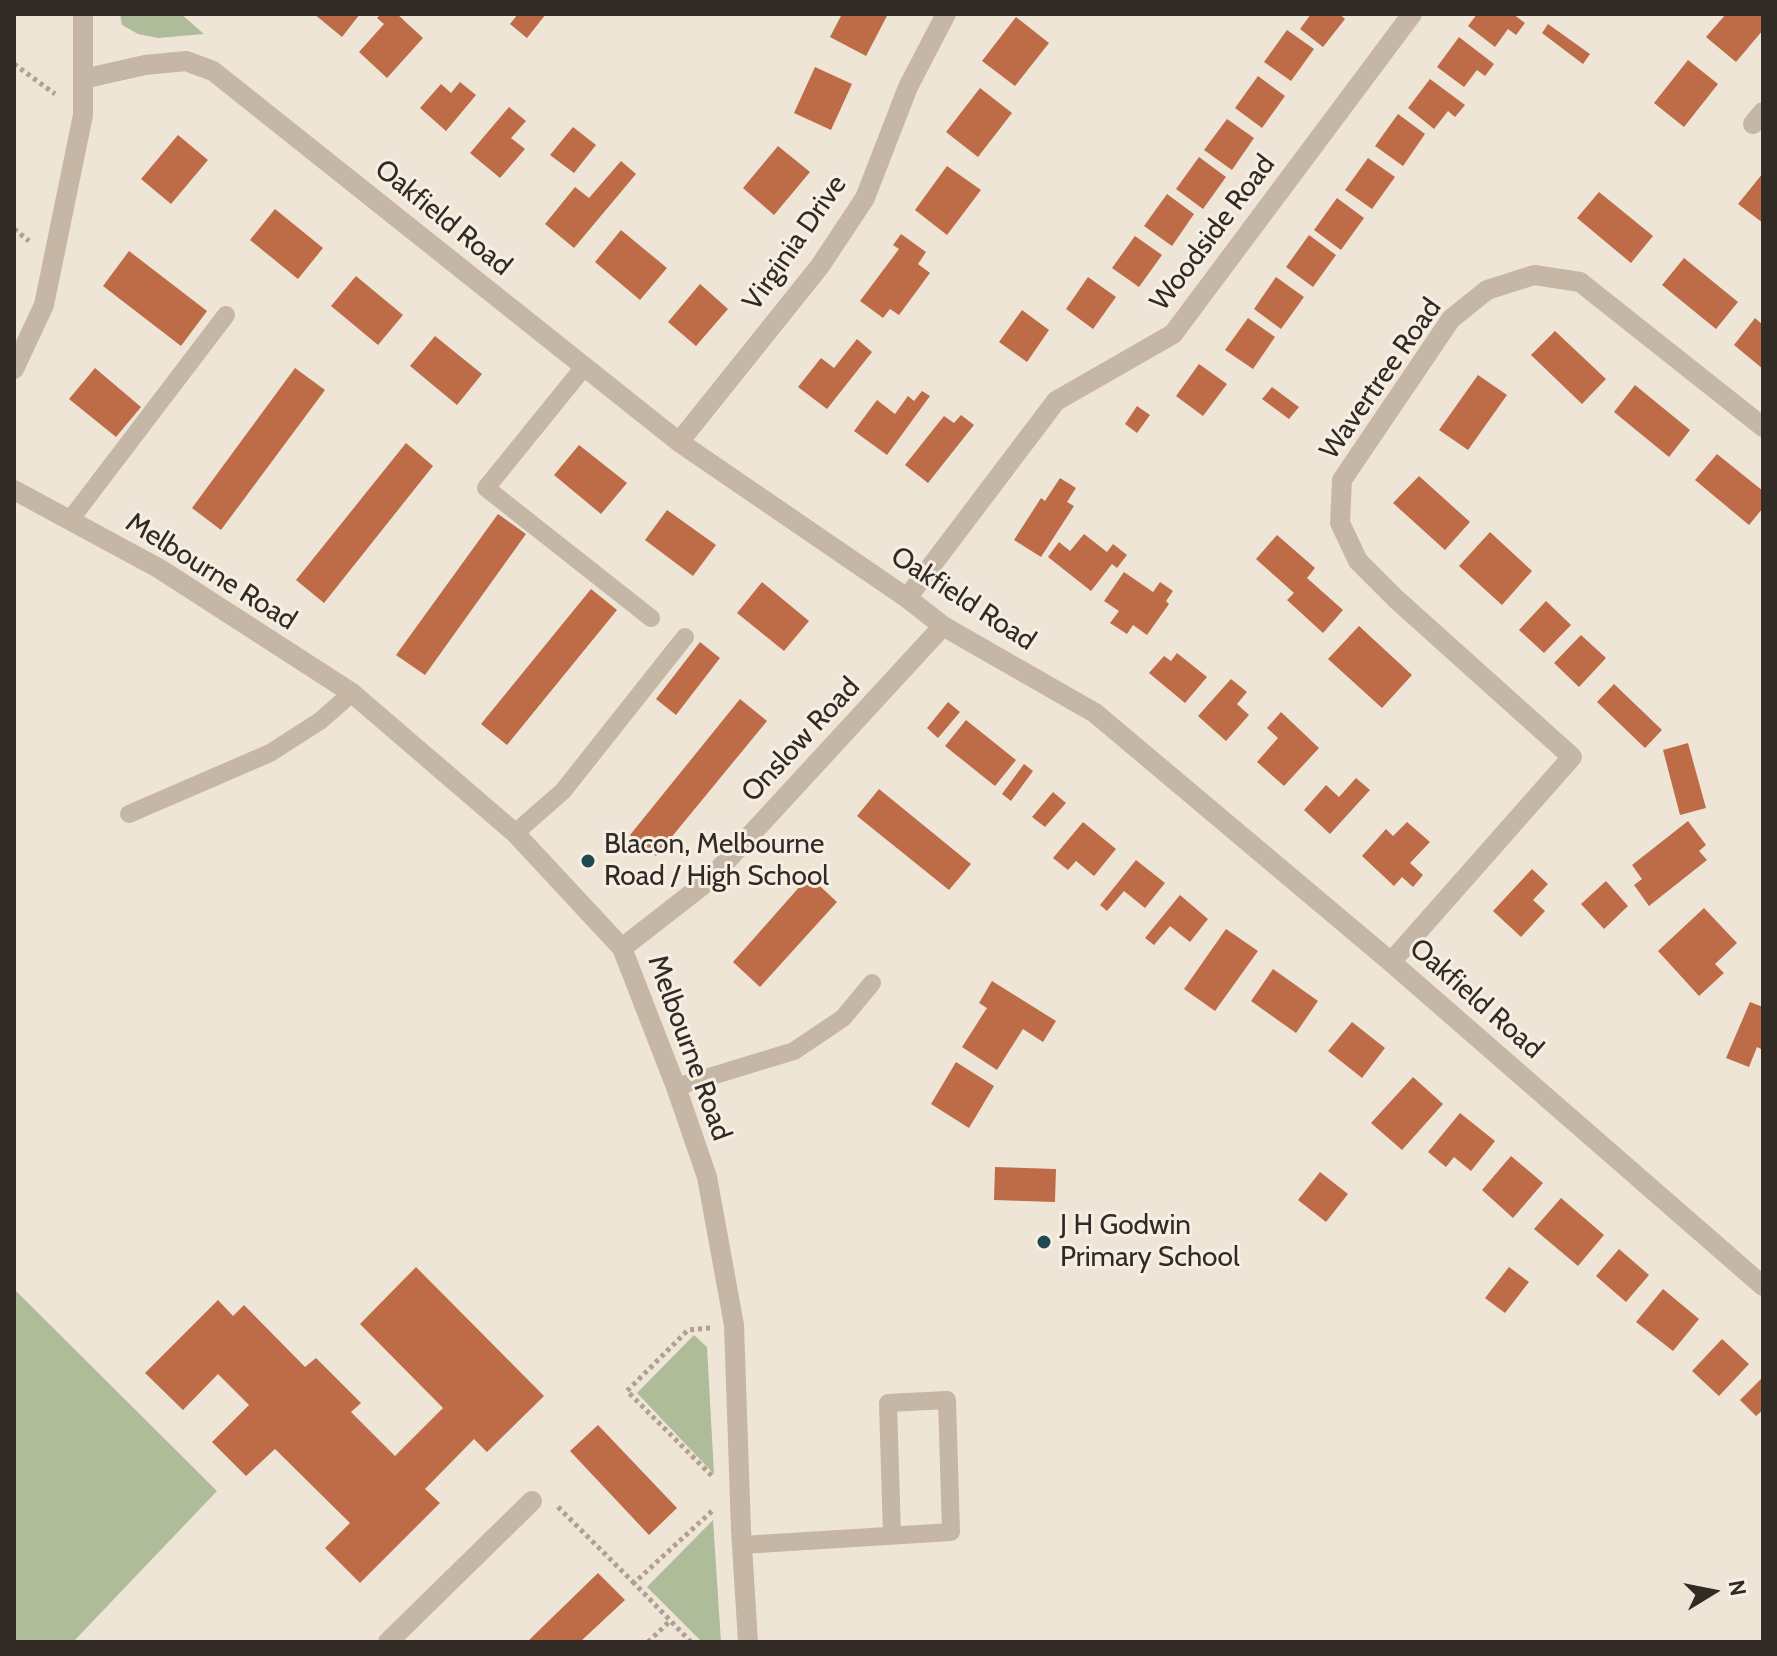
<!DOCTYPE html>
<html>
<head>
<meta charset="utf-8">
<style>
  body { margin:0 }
  #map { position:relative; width:1777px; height:1656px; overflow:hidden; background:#eee5d7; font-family:Cabin,sans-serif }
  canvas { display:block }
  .frame { position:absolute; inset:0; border:16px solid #312a25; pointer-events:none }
  .north { position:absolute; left:1673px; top:1552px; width:80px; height:80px; -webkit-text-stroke:6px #f7efe3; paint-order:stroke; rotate:80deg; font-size:22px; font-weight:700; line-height:32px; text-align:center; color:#312a25 }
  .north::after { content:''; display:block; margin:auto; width:28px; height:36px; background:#312a25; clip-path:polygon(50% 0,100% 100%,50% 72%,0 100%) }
</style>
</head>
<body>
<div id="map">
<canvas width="1777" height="1656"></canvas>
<div class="frame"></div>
<div class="north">N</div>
</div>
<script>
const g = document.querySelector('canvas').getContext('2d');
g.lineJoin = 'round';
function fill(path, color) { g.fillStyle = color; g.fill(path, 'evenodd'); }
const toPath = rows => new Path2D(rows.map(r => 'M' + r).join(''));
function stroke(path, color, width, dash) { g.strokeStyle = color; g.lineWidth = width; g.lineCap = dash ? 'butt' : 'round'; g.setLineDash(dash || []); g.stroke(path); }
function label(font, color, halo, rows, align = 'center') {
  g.font = font + ' Cabin,sans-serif'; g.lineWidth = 6; g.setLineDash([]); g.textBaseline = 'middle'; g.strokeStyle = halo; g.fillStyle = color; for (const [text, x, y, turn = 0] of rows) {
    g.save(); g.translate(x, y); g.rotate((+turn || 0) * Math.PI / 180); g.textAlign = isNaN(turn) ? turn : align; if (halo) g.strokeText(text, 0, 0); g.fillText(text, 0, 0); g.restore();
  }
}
const green = toPath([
  [120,14,181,14,204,34,158,38,138,34,122,25],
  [14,1289,217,1491,73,1642,14,1642],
  [694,1335,707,1347,714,1474,637,1393],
  [713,1520,721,1642,702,1642,647,1587]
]);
const building = toPath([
  [314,14,360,14,342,37],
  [381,14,397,14,423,38,387,78,359,52,384,24,377,18],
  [518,14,546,14,527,38,510,24],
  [842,14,888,14,866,56,830,37],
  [1311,14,1339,14,1345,19,1323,47,1300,29],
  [1477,14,1513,14,1525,23,1516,35,1508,29,1495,47,1468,26],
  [1726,14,1763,14,1763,30,1736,62,1706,37],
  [1016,17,1049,43,1015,86,982,61],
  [1548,24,1590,54,1583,64,1542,33],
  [1287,30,1314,49,1291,81,1264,62],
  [1459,37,1494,64,1485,76,1477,70,1464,87,1437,67],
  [1688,60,1718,84,1684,127,1654,103],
  [815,67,852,84,831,130,794,113],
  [1258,76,1285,96,1262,128,1235,108],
  [1430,79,1465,105,1455,117,1448,111,1434,129,1408,108],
  [460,82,476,95,446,131,420,108,441,84,451,93],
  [980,88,1012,113,978,157,946,132],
  [509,107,526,121,511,138,525,149,500,178,470,153],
  [1398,114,1425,134,1403,166,1375,146],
  [1227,119,1254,138,1232,170,1204,150],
  [573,127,596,145,574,173,550,155],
  [178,135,208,160,171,204,141,179],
  [778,146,810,172,774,215,743,188],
  [1199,157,1226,177,1203,209,1176,189],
  [1368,158,1395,177,1372,209,1345,190],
  [621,161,636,174,574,248,545,224,575,187,589,198],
  [947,166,981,190,947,235,915,210],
  [1763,173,1763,223,1738,204],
  [1599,192,1653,236,1631,263,1577,218],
  [1167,194,1194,214,1172,246,1144,226],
  [1337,198,1364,218,1341,250,1314,230],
  [275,209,323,248,298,279,250,240],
  [621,230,667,268,640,300,595,262],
  [901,234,926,252,918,264,930,273,899,315,890,309,883,318,860,301,899,249,893,245],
  [1309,235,1336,255,1313,287,1286,267],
  [1135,236,1162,255,1139,287,1112,268],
  [129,251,207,311,181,346,103,286],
  [1684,258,1738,302,1716,329,1662,285],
  [356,276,403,315,378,345,331,306],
  [1088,277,1116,297,1093,329,1066,309],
  [1276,277,1304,297,1281,329,1254,309],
  [700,284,728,309,696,346,668,322],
  [1022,310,1049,330,1027,362,999,342],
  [1248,318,1275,337,1253,369,1225,350],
  [1755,318,1763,325,1763,369,1734,345],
  [1555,331,1606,379,1582,404,1531,355],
  [435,336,482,374,457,405,410,366],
  [857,339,872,352,827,409,798,387,821,358,834,368],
  [1199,364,1227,384,1203,416,1176,396],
  [95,368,141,407,116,437,69,399],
  [295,368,325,390,221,530,192,508],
  [1478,375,1507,395,1468,450,1439,430],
  [1635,385,1690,430,1669,457,1614,412],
  [1272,387,1299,407,1289,419,1262,399],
  [922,391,930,396,887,455,854,431,877,400,895,414,908,396,914,401],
  [1137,406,1150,415,1137,433,1125,424],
  [961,415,974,425,928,483,905,465,944,416,954,423],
  [406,443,433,466,324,603,296,580],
  [579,445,627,483,601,514,554,475],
  [1717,454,1763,491,1763,508,1749,525,1695,480],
  [1419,476,1470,522,1445,550,1393,503],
  [1060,478,1076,488,1067,502,1074,506,1041,557,1014,540,1041,498,1045,501],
  [667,510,716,545,693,576,645,540],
  [498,514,526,534,425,675,396,655],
  [1490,532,1532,571,1502,605,1459,566],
  [1084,534,1107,552,1113,544,1127,555,1117,568,1112,564,1091,591,1048,557,1059,542,1070,551],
  [1277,535,1315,568,1307,578,1343,610,1323,633,1287,600,1294,593,1256,559],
  [1124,572,1153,592,1160,582,1173,591,1166,601,1169,604,1147,635,1133,625,1127,634,1110,623,1119,611,1104,601],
  [762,582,809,621,784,651,737,613],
  [591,589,617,610,507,745,481,724],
  [1546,601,1571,625,1544,653,1519,630],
  [1359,626,1412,675,1382,708,1328,659],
  [1581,635,1606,658,1579,687,1554,663],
  [700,642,720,658,676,715,656,699],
  [1177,653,1207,677,1185,703,1149,673,1164,656,1171,661],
  [1231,679,1247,692,1237,704,1249,715,1226,741,1198,716],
  [1614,684,1662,730,1645,748,1597,702],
  [740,699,767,721,656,856,630,835],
  [948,702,960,712,938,738,927,728],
  [1281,712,1319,748,1284,786,1257,762,1278,738,1267,728],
  [966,720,1016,760,995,786,945,746],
  [1688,743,1706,808,1680,815,1663,750],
  [1024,764,1033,771,1011,801,1002,794],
  [1356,778,1370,790,1330,834,1304,810,1326,785,1339,797],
  [879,789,971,864,949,890,857,816],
  [1053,792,1066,803,1045,827,1032,817],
  [1688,821,1706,845,1699,851,1707,860,1649,906,1634,885,1642,879,1632,865],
  [1083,822,1116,849,1094,876,1076,861,1068,870,1053,858],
  [1407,822,1430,842,1410,863,1423,875,1413,887,1402,877,1394,886,1362,856,1386,829,1393,836],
  [1136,860,1165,883,1145,908,1124,891,1107,911,1100,905],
  [1532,869,1548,884,1533,900,1545,911,1521,937,1493,911],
  [809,876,837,902,760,987,733,962],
  [1606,881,1628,906,1604,929,1581,904],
  [1180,895,1208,919,1190,942,1170,926,1154,945,1145,938],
  [1704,908,1737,943,1715,964,1724,973,1699,996,1658,951],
  [1226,929,1258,951,1215,1011,1184,989],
  [1273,969,1318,1001,1296,1033,1251,1001],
  [992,981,1056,1021,1043,1042,1023,1029,997,1070,962,1047,987,1008,979,1003],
  [1750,1002,1763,1007,1763,1050,1757,1047,1749,1067,1726,1058],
  [1352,1022,1385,1048,1362,1078,1328,1051],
  [956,1062,994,1086,969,1128,931,1104],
  [1413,1077,1443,1104,1402,1150,1371,1123],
  [1460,1113,1495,1141,1471,1171,1454,1157,1446,1167,1428,1152],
  [1511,1156,1543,1183,1513,1218,1482,1190],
  [995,1167,1056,1169,1055,1202,994,1200],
  [1320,1172,1348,1194,1326,1222,1298,1200],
  [1561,1198,1604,1235,1578,1266,1534,1229],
  [1619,1249,1649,1275,1626,1302,1596,1276],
  [416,1267,544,1396,487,1452,474,1439,425,1489,440,1503,360,1583,325,1548,350,1523,275,1449,246,1476,212,1442,249,1405,218,1374,183,1410,145,1373,218,1300,233,1316,244,1305,305,1367,316,1358,361,1403,351,1412,395,1456,443,1408,360,1324],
  [1509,1267,1529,1282,1505,1313,1485,1298],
  [1663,1289,1699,1319,1673,1351,1636,1322],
  [1722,1339,1749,1364,1719,1396,1692,1371],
  [1763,1377,1763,1410,1756,1416,1740,1400],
  [598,1425,677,1508,649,1535,570,1451],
  [598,1573,625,1600,580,1642,527,1642]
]);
const path = toPath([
  [14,64,55,94],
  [14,229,29,241],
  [710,1328,688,1330,627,1391,713,1477],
  [558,1507,634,1583],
  [648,1642,670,1621],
  [691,1642,634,1583,712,1511]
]);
const lane = toPath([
  [584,367,486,488,651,618],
  [70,520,226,315],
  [129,814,270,753,320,721,352,693],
  [515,833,563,791,685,637],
  [676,1087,794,1051,843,1018,872,983],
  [742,1545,951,1532,947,1400,888,1403,892,1535]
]);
const street = toPath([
  [83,79,145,65,186,61,213,71,679,442,907,598,943,626,1095,713,1391,962,1763,1286],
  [1753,124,1763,112],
  [14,369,44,305,83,115,83,14],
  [679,442,820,266,865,198,908,87,946,14],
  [14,490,160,569,352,693,515,833,622,948,676,1087,707,1177,734,1325,741,1530,748,1642],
  [907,598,1056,401,1173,334,1412,14],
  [622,948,708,881,943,626],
  [1391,962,1572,757,1396,599,1358,561,1340,523,1342,480,1451,319,1487,290,1534,275,1580,282,1763,427],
  [388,1642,532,1501]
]);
const markers = [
  [588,861,8,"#1e494f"],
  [1044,1242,8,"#1e494f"]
];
const streetNames = [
  ["Oakfield Road",443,218,39],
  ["Woodside Road",1213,233,-53],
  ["Virginia Drive",795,243,-55],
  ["Wavertree Road",1381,379,-55],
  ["Melbourne Road",211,572,32],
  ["Oakfield Road",963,599,33],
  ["Onslow Road",801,740,-47],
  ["Oakfield Road",1476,999,41],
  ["Melbourne Road",689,1048,70]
];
const poiNames = [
  ["Blacon, Melbourne",604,845],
  ["Road / High School",604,877],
  ["J H Godwin",1060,1226],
  ["Primary School",1060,1258]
];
fill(green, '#aebc99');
fill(building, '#bd6c47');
stroke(path, '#b1a08f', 5, [4, 4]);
stroke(lane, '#c5b6a5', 18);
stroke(street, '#c5b6a5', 20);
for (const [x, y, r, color] of markers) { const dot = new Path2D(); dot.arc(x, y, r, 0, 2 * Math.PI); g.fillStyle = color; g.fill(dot); stroke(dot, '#f7efe3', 3); }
label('28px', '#312a25', '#f7efe3', streetNames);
label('28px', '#312a25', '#f7efe3', poiNames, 'left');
</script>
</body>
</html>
